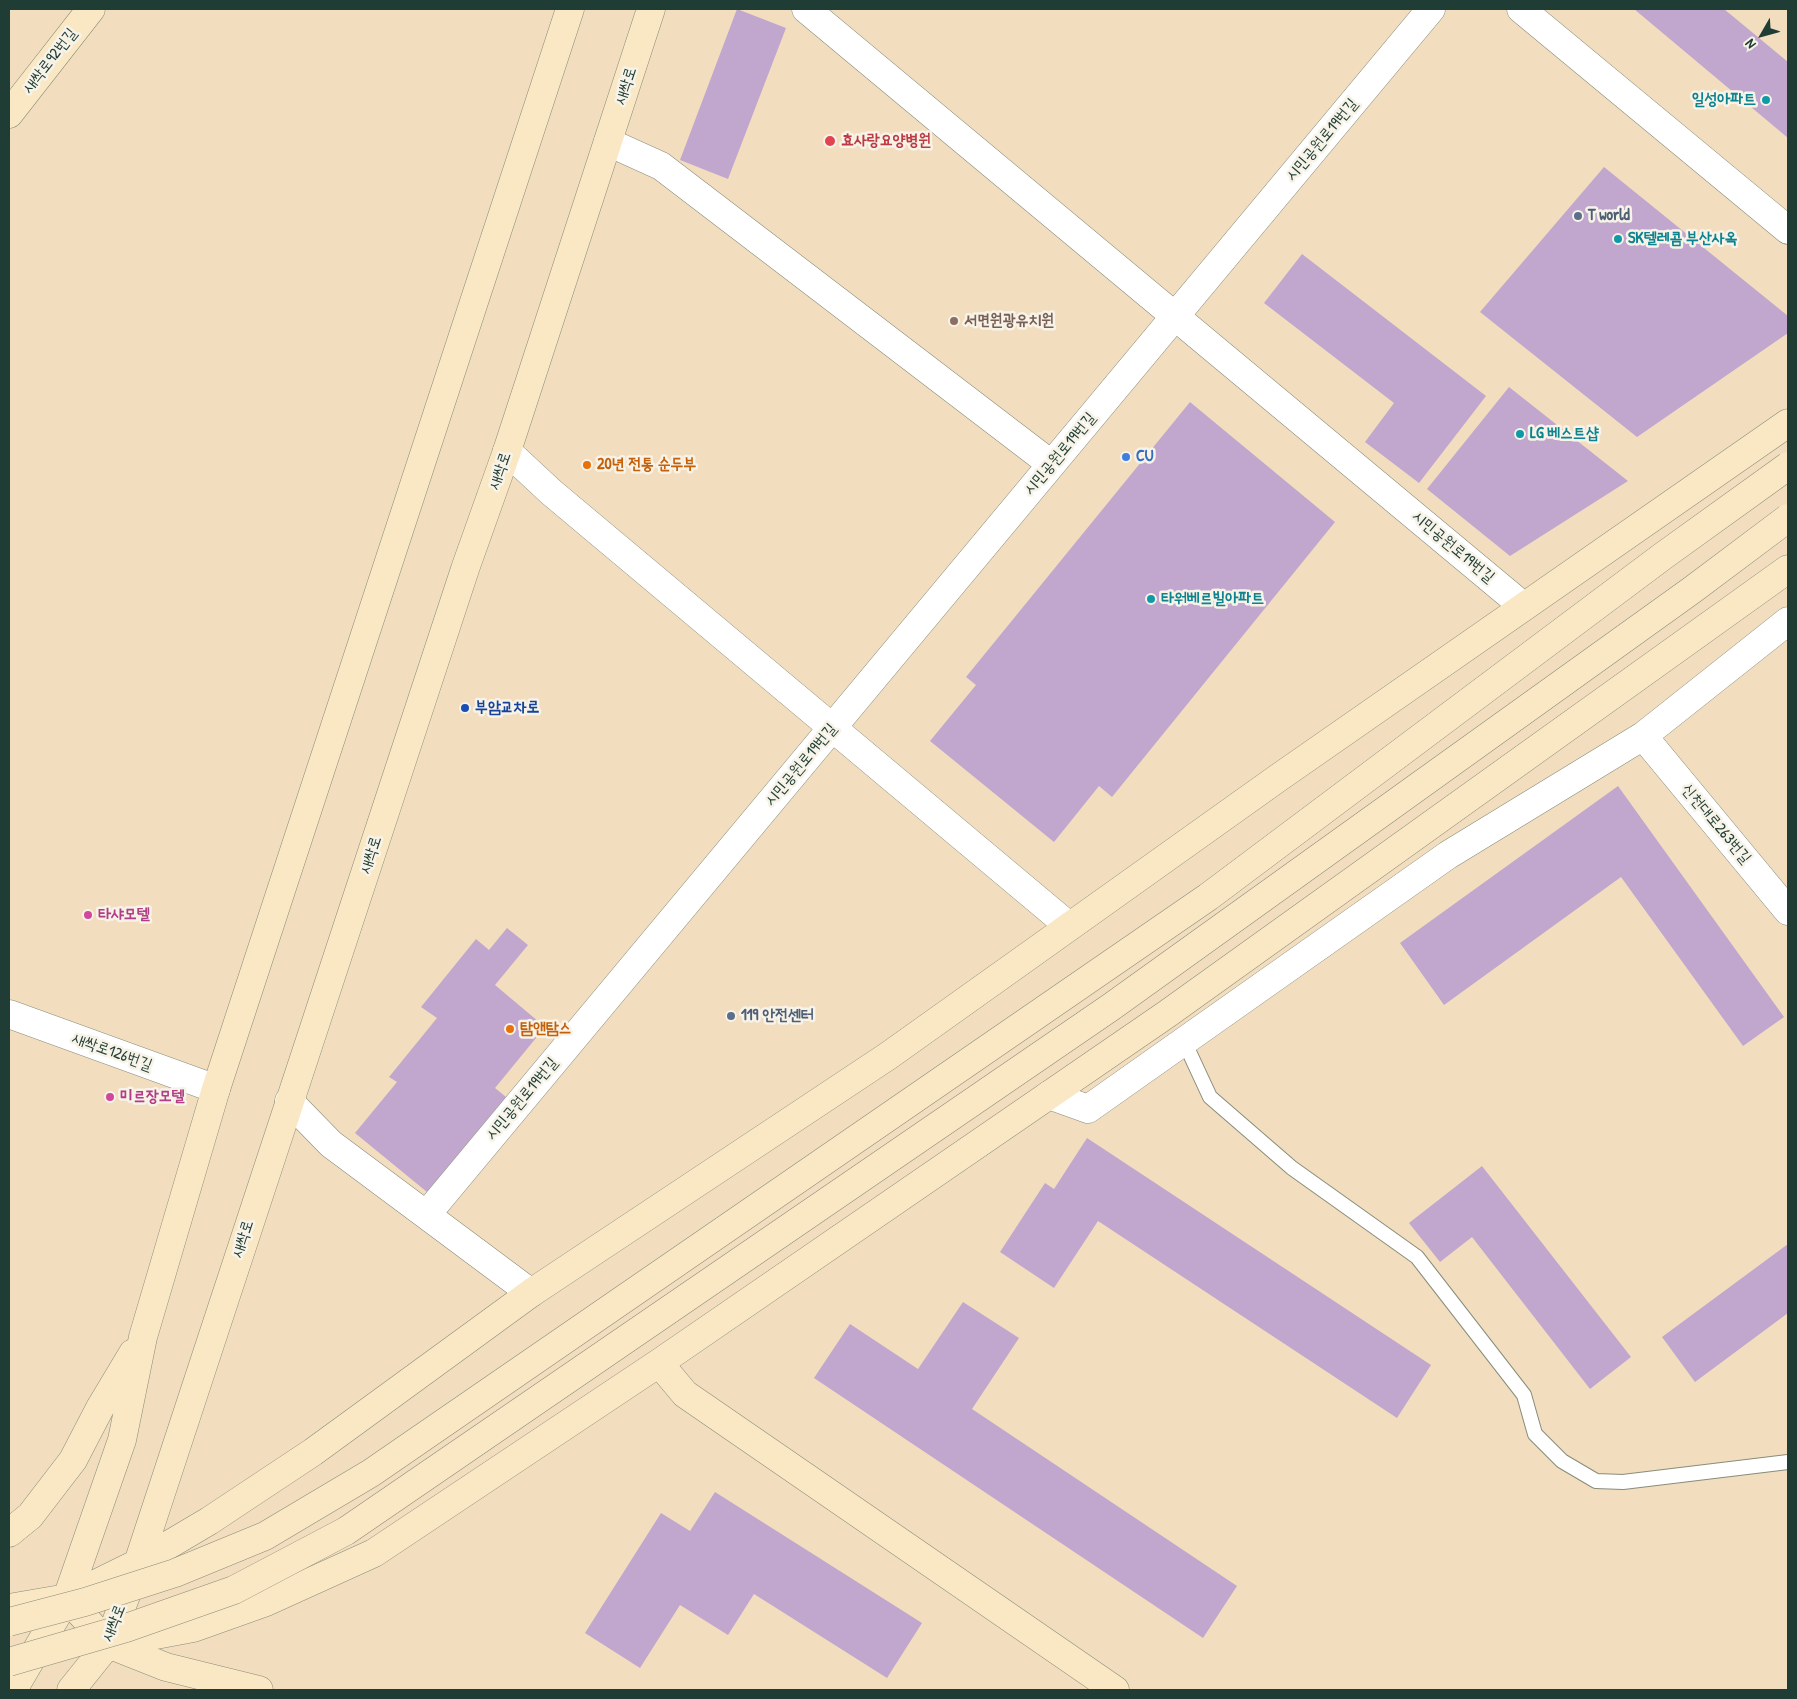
<!DOCTYPE html>
<html>
<head>
<meta charset="utf-8">
<style>
  body { margin:0 }
  #map { position:relative; width:1797px; height:1699px; overflow:hidden; background:#f2ddbf; font-family:"Patrick Hand",sans-serif }
  canvas { display:block }
  .frame { position:absolute; inset:0; border:10px solid #1f3d34; pointer-events:none }
  .north { position:absolute; left:1737px; top:10px; width:50px; height:50px; -webkit-text-stroke:4px #f7f3e8; paint-order:stroke; rotate:232deg; font-size:14px; font-weight:700; line-height:20px; text-align:center; color:#1f3d34 }
  .north::after { content:''; display:block; margin:auto; width:18px; height:22px; background:#1f3d34; clip-path:polygon(50% 0,100% 100%,50% 72%,0 100%) }
</style>
</head>
<body>
<div id="map">
<canvas width="1797" height="1699"></canvas>
<div class="frame"></div>
<div class="north">N</div>
</div>
<script>
const g = document.querySelector('canvas').getContext('2d');
g.lineJoin = 'round';
function fill(path, color) { g.fillStyle = color; g.fill(path, 'evenodd'); }
const toPath = rows => new Path2D(rows.map(r => 'M' + r).join(''));
function stroke(path, color, width, dash) { g.strokeStyle = color; g.lineWidth = width; g.lineCap = dash ? 'butt' : 'round'; g.setLineDash(dash || []); g.stroke(path); }
function label(font, color, halo, rows, align = 'center') {
  g.font = font + ' "Patrick Hand","Poor Story",sans-serif'; g.lineWidth = 5; g.setLineDash([]); g.textBaseline = 'middle'; g.strokeStyle = halo; g.fillStyle = color; for (const [text, x, y, turn = 0] of rows) {
    g.save(); g.translate(x, y); g.rotate((+turn || 0) * Math.PI / 180); g.textAlign = isNaN(turn) ? turn : align; if (halo) g.strokeText(text, 0, 0); g.fillText(text, 0, 0); g.restore();
  }
}
const building = toPath([
  [737,9,786,28,728,179,680,160],
  [1634,9,1724,9,1788,62,1788,138],
  [1604,167,1788,316,1788,333,1637,437,1480,312],
  [1302,254,1486,396,1419,483,1365,442,1394,403,1264,303],
  [1509,387,1628,481,1510,556,1427,489],
  [1190,402,1335,522,1112,797,1099,786,1054,842,930,741,976,685,966,677],
  [1618,786,1784,1017,1743,1046,1621,877,1444,1005,1400,943],
  [507,928,528,945,495,985,545,1027,495,1088,506,1097,427,1192,355,1133,397,1082,389,1077,437,1018,421,1007,476,939,489,950],
  [1087,1138,1431,1365,1397,1418,1098,1221,1054,1288,1000,1252,1045,1183,1054,1189],
  [1482,1166,1631,1357,1590,1389,1472,1237,1440,1262,1409,1223],
  [1788,1244,1788,1313,1695,1382,1662,1337],
  [963,1302,1019,1338,972,1409,1237,1586,1203,1638,814,1378,850,1324,918,1369],
  [715,1492,922,1623,887,1678,754,1594,728,1635,680,1605,640,1668,585,1633,661,1513,690,1531]
]);
const lane = toPath([
  [1184,1041,1210,1097,1292,1168,1417,1257,1524,1395,1535,1434,1562,1461,1596,1481,1623,1482,1788,1462]
]);
const street = toPath([
  [806,9,1523,606],
  [1521,9,1788,230],
  [608,142,661,166,1051,464],
  [507,451,551,492,1069,926],
  [1643,736,1788,911],
  [9,1014,216,1089],
  [1049,1095,1088,1109,1448,855,1643,736,1788,621],
  [289,1101,331,1144,531,1293],
  [427,1214,1431,9]
]);
const secondary = toPath([
  [9,114,91,9],
  [659,1363,685,1394,1115,1690],
  [9,1533,30,1516,73,1460,100,1408,133,1353],
  [67,1598,108,1644,166,1667,259,1690],
  [9,1608,67,1598,138,1563,209,1521,313,1452,531,1293,888,1056,1278,778,1788,423],
  [108,1644,193,1628,266,1602,374,1553,659,1363,1167,1014,1788,569],
  [13,1690,67,1598,122,1440,143,1337,216,1089,570,9],
  [71,1690,108,1644,138,1563,465,569,507,451,651,9]
]);
const secondaryBridge = toPath([
  [9,1622,85,1602,175,1573,265,1536,371,1473,1208,897,1663,556,1788,466],
  [9,1662,126,1628,234,1590,346,1531,1111,1007,1692,590,1788,518]
]);
const markers = [
  [1766,100,5,"#0f9aa8"],
  [830,141,6,"#e0444e"],
  [1578,216,5,"#5c6f8a"],
  [1618,239,5,"#0f9aa8"],
  [954,321,5,"#8d6e63"],
  [1520,434,5,"#0f9aa8"],
  [1126,457,5,"#3f7fe0"],
  [587,465,5,"#e8710a"],
  [1151,599,5,"#0f9aa8"],
  [465,708,5,"#1a4fb4"],
  [88,915,5,"#d1479c"],
  [731,1016,5,"#5c6f8a"],
  [510,1029,5,"#e8710a"],
  [110,1097,5,"#d1479c"]
];
const streetNames = [
  ["새싹로92번길",50,61,-52],
  ["새싹로",626,86,-72],
  ["시민공원로19번길",1322,140,-50],
  ["시민공원로19번길",1060,454,-50],
  ["새싹로",500,471,-71],
  ["시민공원로19번길",1453,547,40],
  ["시민공원로19번길",801,765,-50],
  ["신천대로263번길",1716,824,50],
  ["새싹로",371,855,-72],
  ["새싹로126번길",112,1052,20],
  ["시민공원로19번길",522,1099,-50],
  ["새싹로",243,1239,-72],
  ["새싹로",114,1623,-68]
];
const cultureNames = [
  ["일성아파트",1756,100,"right"],
  ["SK텔레콤 부산사옥",1628,239],
  ["LG 베스트샵",1530,434],
  ["타워베르빌아파트",1161,599]
];
const healthNames = [
  ["효사랑요양병원",841,141]
];
const serviceNames = [
  ["T world",1588,216],
  ["119 안전센터",741,1016]
];
const educationNames = [
  ["서면원광유치원",964,321]
];
const shopNames = [
  ["CU",1136,457]
];
const foodNames = [
  ["20년 전통 순두부",597,465],
  ["탐앤탐스",520,1029]
];
const transitNames = [
  ["부암교차로",475,708]
];
const hotelNames = [
  ["타샤모텔",98,915],
  ["미르장모텔",120,1097]
];
fill(building, '#c1a7ce');
stroke(lane, '#888d7a', 16);
stroke(street, '#888d7a', 29);
stroke(secondary, '#888d7a', 29);
stroke(lane, '#fff', 14);
stroke(street, '#fff', 28);
stroke(secondary, '#fae7c3', 28);
stroke(secondaryBridge, '#888d7a', 29, []);
stroke(secondaryBridge, '#fae7c3', 28);
for (const [x, y, r, color] of markers) { const dot = new Path2D(); dot.arc(x, y, r, 0, 2 * Math.PI); g.fillStyle = color; g.fill(dot); stroke(dot, '#f7f3e8', 2); }
label('16px', '#1f3d34', '#f7f3e8', streetNames);
label('bold 16px', '#0d838f', '#f7f3e8', cultureNames, 'left');
label('bold 16px', '#be3a42', '#f7f3e8', healthNames, 'left');
label('bold 16px', '#4e5e75', '#f7f3e8', serviceNames, 'left');
label('bold 16px', '#785e54', '#f7f3e8', educationNames, 'left');
label('bold 16px', '#366cbe', '#f7f3e8', shopNames, 'left');
label('bold 16px', '#c56008', '#f7f3e8', foodNames, 'left');
label('bold 16px', '#164399', '#f7f3e8', transitNames, 'left');
label('bold 16px', '#b23c85', '#f7f3e8', hotelNames, 'left');
</script>
</body>
</html>
